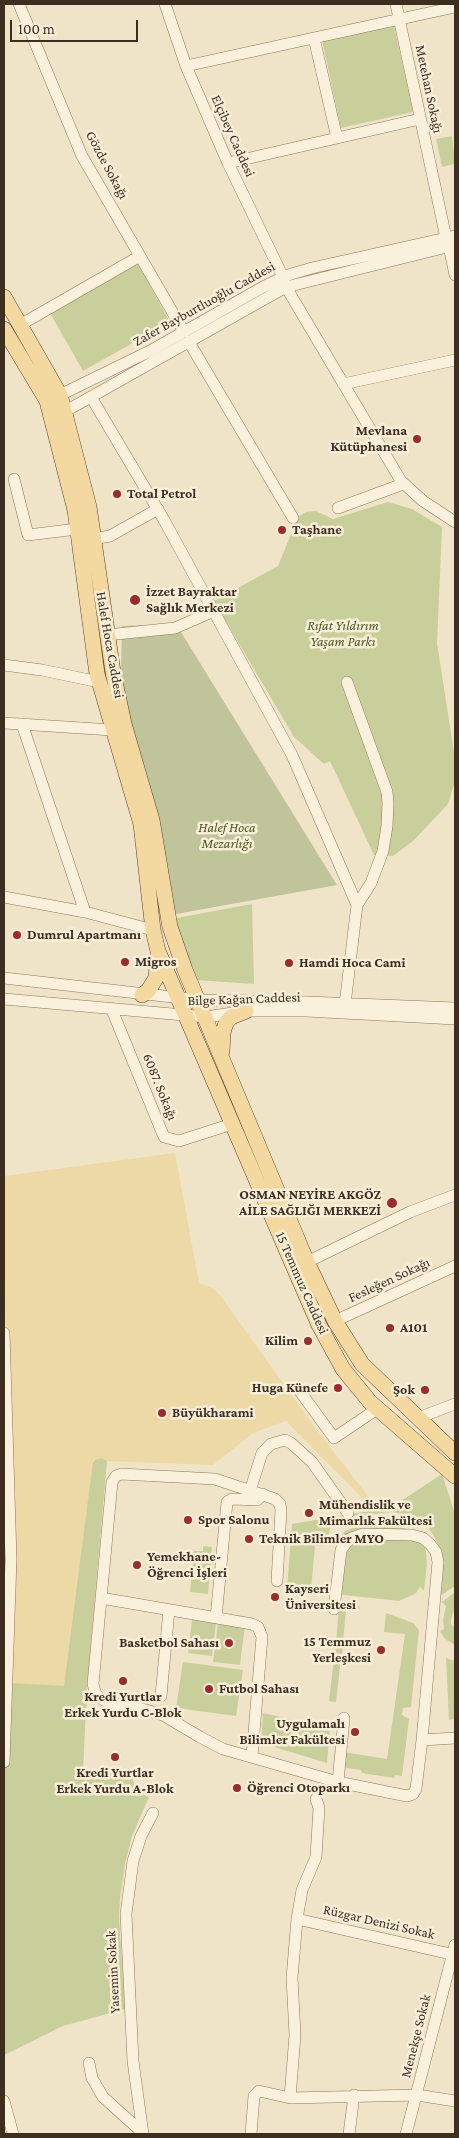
<!DOCTYPE html>
<html>
<head>
<meta charset="utf-8">
<style>
  body { margin:0 }
  #map { position:relative; width:459px; height:2138px; overflow:hidden; background:#f0e4c8; font-family:"Crimson Pro",serif }
  canvas { display:block }
  .frame { position:absolute; inset:0; border:5px solid #3d2e20; pointer-events:none }
  .scale { position:absolute; left:10px; top:20px; width:128px; height:22px; box-sizing:border-box; border:2px solid #3d2e20; border-top:0; padding-left:6px; font-size:15px; line-height:18px; white-space:nowrap; color:#3d2e20; -webkit-text-stroke:4px #f7eed8; paint-order:stroke }
</style>
</head>
<body>
<div id="map">
<canvas width="459" height="2138"></canvas>
<div class="frame"></div>
<div class="scale">100 m</div>
</div>
<script>
const g = document.querySelector('canvas').getContext('2d');
g.lineJoin = 'round';
function fill(path, color) { g.fillStyle = color; g.fill(path, 'evenodd'); }
const toPath = rows => new Path2D(rows.map(r => 'M' + r).join(''));
function stroke(path, color, width, dash) { g.strokeStyle = color; g.lineWidth = width; g.lineCap = dash ? 'butt' : 'round'; g.setLineDash(dash || []); g.stroke(path); }
function label(font, color, halo, rows, align = 'center') {
  g.font = font + ' "Crimson Pro",serif'; g.lineWidth = 5; g.setLineDash([]); g.textBaseline = 'middle'; g.strokeStyle = halo; g.fillStyle = color; for (const [text, x, y, turn = 0] of rows) {
    g.save(); g.translate(x, y); g.rotate((+turn || 0) * Math.PI / 180); g.textAlign = isNaN(turn) ? turn : align; if (halo) g.strokeText(text, 0, 0); g.fillText(text, 0, 0); g.restore();
  }
}
const green = toPath([
  [394,26,413,112,341,128,322,40],
  [452,136,455,164,442,167,436,139],
  [137,262,170,322,83,371,49,311],
  [388,502,412,509,442,527,437,643,455,759,455,781,448,804,413,841,393,856,374,855,330,761,324,764,294,737,214,601,278,566,298,517,306,512,316,511,333,519],
  [252,904,254,984,195,980,171,919],
  [102,1458,107,1461,87,1687,83,1772,131,1775,137,1791,149,1797,132,1836,125,1864,120,1898,119,1917,125,2009,63,2026,4,2055,4,1793,9,1683,93,1462,96,1459],
  [442,1474,455,1514,455,1586,439,1597,438,1545,434,1536,427,1526,416,1518,407,1514,392,1512,354,1516,340,1520,330,1529,326,1546,315,1546,311,1590,287,1589,292,1524,392,1507],
  [387,1525,413,1530,425,1545,427,1562,424,1591,420,1587,416,1593,399,1601,335,1594,338,1546,340,1537,345,1531,353,1528],
  [203,1546,212,1547,208,1594,190,1592,194,1551,203,1551],
  [455,1592,455,1607,451,1619,451,1624,455,1628,455,1645,445,1639,440,1631,444,1629,443,1620,446,1606,442,1602],
  [346,1605,359,1606,360,1609,346,1608,342,1655,335,1655,339,1606,345,1607],
  [193,1612,217,1615,212,1656,188,1653],
  [386,1613,413,1623,419,1630,411,1707,403,1708,402,1715,409,1719,402,1776,395,1775,394,1778,362,1773,361,1770,341,1767,337,1751,387,1759,405,1634,384,1632],
  [218,1622,245,1625,240,1665,213,1662],
  [334,1658,341,1658,336,1702,329,1701],
  [446,1658,455,1661,455,1719,449,1720],
  [183,1662,243,1670,236,1716,176,1708],
  [263,1713,330,1728,327,1763,261,1743]
]);
const sand = toPath([
  [175,1153,199,1283,212,1288,220,1295,310,1421,374,1504,370,1506,286,1421,253,1433,213,1465,107,1461,102,1458,96,1459,93,1462,64,1686,9,1683,4,1176]
]);
const cemetery = toPath([
  [176,624,337,885,176,914,123,690,121,671,122,626]
]);
const minor = toPath([
  [19,4,82,156,184,332],
  [165,4,186,66,228,163,283,277],
  [396,4,446,238],
  [314,38,337,138],
  [186,66,455,7],
  [228,163,420,119],
  [449,246,455,275],
  [286,287,401,481,423,501,455,522],
  [20,325,140,256],
  [189,342,293,518],
  [343,384,455,360],
  [60,395,150,351,263,287,288,275,312,268,455,236],
  [91,397,164,520,292,755,357,905,345,1004],
  [64,412,286,287,455,245],
  [14,479,28,535,77,529],
  [338,508,403,484],
  [93,539,110,536,158,509],
  [107,635,175,628,214,611],
  [4,665,42,670,99,682],
  [347,682,387,792,388,803,387,826,383,851,371,883,357,905],
  [4,723,112,730],
  [22,724,85,912],
  [4,897,85,912,153,930],
  [4,978,199,1000,307,1002,455,1008],
  [4,999,206,1017,246,1011,306,1011,455,1019],
  [112,1010,164,1137,179,1141,232,1124],
  [307,1262,410,1212,455,1195],
  [335,1321,455,1266],
  [4,1333,11,1559,4,1762],
  [299,1390,334,1438,377,1409],
  [418,1418,455,1404],
  [250,1491,262,1453,271,1444,285,1440,291,1443,312,1462,348,1513],
  [277,1581,281,1510,280,1504,275,1499,215,1479,121,1474,116,1476,112,1482,93,1684,96,1695,107,1702,139,1708,163,1715,200,1737,223,1749,338,1782,407,1796,413,1794,416,1789,422,1740],
  [101,1598,252,1624,258,1627,262,1637,252,1756],
  [334,1609,341,1550,349,1539,363,1534,412,1535,423,1538,430,1544,436,1552,438,1562,422,1740,455,1738],
  [216,1618,227,1502,232,1499,257,1500,263,1494],
  [161,1696,169,1610],
  [338,1782,344,1718],
  [297,1919,455,1955],
  [89,2063,92,2078,103,2097,143,2133],
  [290,2098,295,2035,292,1978,297,1919,302,1890,316,1857,319,1808,316,1799],
  [4,2101,13,2134],
  [143,2134,133,2061,126,1914,133,1861,141,1836,153,1813],
  [251,2134,254,2096,259,2091,290,2098,417,2095,455,2101],
  [349,2134,354,2095],
  [406,2134,455,1945]
]);
const major = toPath([
  [4,297,60,395,89,507,113,672,124,724,152,820,170,927,185,970,307,1262,335,1321,362,1364,455,1453],
  [4,329,47,401,75,510,97,674,141,824,153,930,158,951,289,1256,319,1325,343,1369,370,1402,455,1476],
  [142,995,148,991,156,978,158,955],
  [222,1051,223,1032,226,1023,231,1017,246,1011]
]);
const tram = toPath([
  [4,2129,5,2134]
]);
const markers = [
  [417,439,5,"#9e2a2b"],
  [117,494,5,"#9e2a2b"],
  [282,530,5,"#9e2a2b"],
  [135,600,6,"#9e2a2b"],
  [17,935,5,"#9e2a2b"],
  [125,962,5,"#9e2a2b"],
  [289,963,5,"#9e2a2b"],
  [392,1203,6,"#9e2a2b"],
  [390,1328,5,"#9e2a2b"],
  [308,1341,5,"#9e2a2b"],
  [338,1388,5,"#9e2a2b"],
  [425,1390,5,"#9e2a2b"],
  [162,1413,5,"#9e2a2b"],
  [309,1513,5,"#9e2a2b"],
  [188,1520,5,"#9e2a2b"],
  [249,1539,5,"#9e2a2b"],
  [137,1565,5,"#9e2a2b"],
  [275,1597,5,"#9e2a2b"],
  [229,1643,5,"#9e2a2b"],
  [381,1650,5,"#9e2a2b"],
  [123,1681,5,"#9e2a2b"],
  [209,1689,5,"#9e2a2b"],
  [355,1732,5,"#9e2a2b"],
  [115,1757,5,"#9e2a2b"],
  [237,1788,5,"#9e2a2b"]
];
const streetNames = [
  ["Metehan Sokağı",429,89,78],
  ["Elçibey Caddesi",233,136,66],
  ["Gözde Sokağı",107,165,62],
  ["Zafer Bayburtluoğlu Caddesi",204,304,-29],
  ["Halef Hoca Caddesi",110,645,80],
  ["Bilge Kağan Caddesi",244,999,-2],
  ["6087. Sokağı",160,1087,68],
  ["Fesleğen Sokağı",389,1280,-25],
  ["15 Temmuz Caddesi",302,1283,66],
  ["Rüzgar Denizi Sokak",379,1922,13],
  ["Yasemin Sokak",113,1972,-93],
  ["Menekşe Sokak",416,2036,-76]
];
const poiNames = [
  ["Mevlana",407,431,"right"],
  ["Kütüphanesi",407,447,"right"],
  ["Total Petrol",127,494],
  ["Taşhane",292,530],
  ["İzzet Bayraktar",146,592],
  ["Sağlık Merkezi",146,608],
  ["Dumrul Apartmanı",27,935],
  ["Migros",135,962],
  ["Hamdi Hoca Cami",299,963],
  ["OSMAN NEYİRE AKGÖZ",381,1195,"right"],
  ["AİLE SAĞLIĞI MERKEZİ",381,1211,"right"],
  ["A101",400,1328],
  ["Kilim",298,1341,"right"],
  ["Huga Künefe",328,1388,"right"],
  ["Şok",415,1390,"right"],
  ["Büyükharami",172,1413],
  ["Mühendislik ve",319,1505],
  ["Mimarlık Fakültesi",319,1521],
  ["Spor Salonu",198,1520],
  ["Teknik Bilimler MYO",259,1539],
  ["Yemekhane-",147,1557],
  ["Öğrenci İşleri",147,1573],
  ["Kayseri",285,1589],
  ["Üniversitesi",285,1605],
  ["15 Temmuz",371,1642,"right"],
  ["Yerleşkesi",371,1658,"right"],
  ["Basketbol Sahası",219,1643,"right"],
  ["Futbol Sahası",219,1689],
  ["Kredi Yurtlar",123,1697,"center"],
  ["Erkek Yurdu C-Blok",123,1713,"center"],
  ["Uygulamalı",345,1724,"right"],
  ["Bilimler Fakültesi",345,1740,"right"],
  ["Kredi Yurtlar",115,1773,"center"],
  ["Erkek Yurdu A-Blok",115,1789,"center"],
  ["Öğrenci Otoparkı",247,1788]
];
const parkNames = [
  ["Rıfat Yıldırım",343,626],
  ["Yaşam Parkı",343,642],
  ["Halef Hoca",227,828],
  ["Mezarlığı",227,844]
];
fill(green, '#c9cf9b');
fill(sand, '#ecd9a5');
fill(cemetery, '#bfc49a');
stroke(minor, '#8d765c', 12);
stroke(major, '#5b4430', 16);
stroke(minor, '#faf1dc', 11);
stroke(major, '#f3d9a0', 15);
stroke(tram, '#3d2e20', 1);
for (const [x, y, r, color] of markers) { const dot = new Path2D(); dot.arc(x, y, r, 0, 2 * Math.PI); g.fillStyle = color; g.fill(dot); stroke(dot, '#f7eed8', 2); }
label('14px', '#3d2e20', '#f7eed8', streetNames);
label('bold 14px', '#3d2e20', '#f7eed8', poiNames, 'left');
label('italic 14px', '#4d5a26', '#f7eed8', parkNames);
</script>
</body>
</html>
